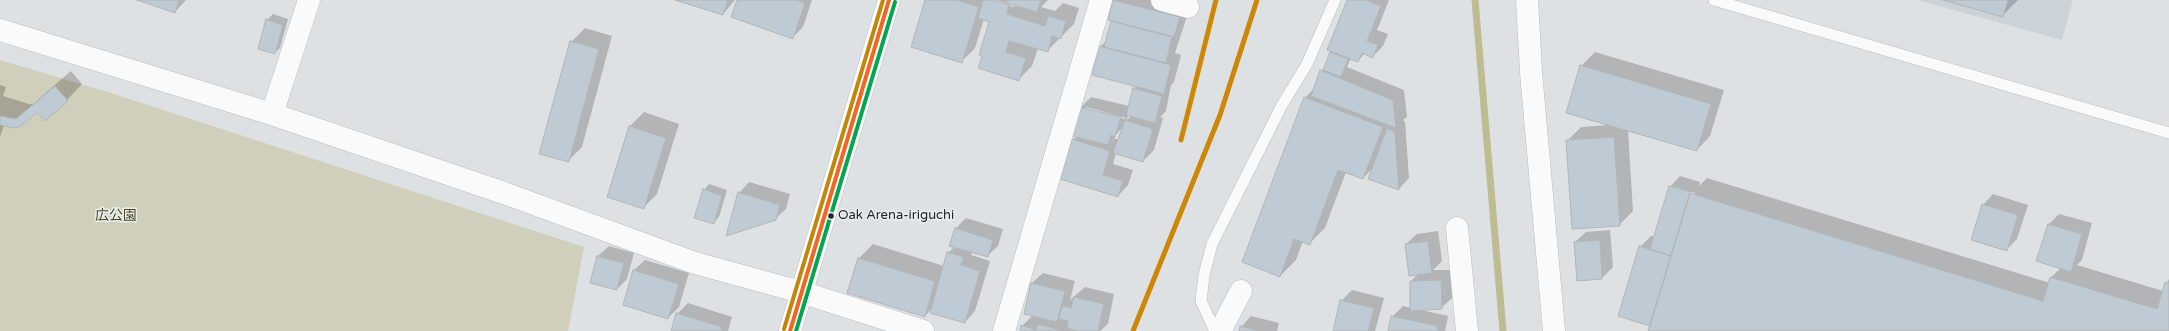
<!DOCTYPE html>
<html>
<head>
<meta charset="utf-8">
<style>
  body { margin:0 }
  canvas { display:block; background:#dee1e3 }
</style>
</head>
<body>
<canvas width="2169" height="331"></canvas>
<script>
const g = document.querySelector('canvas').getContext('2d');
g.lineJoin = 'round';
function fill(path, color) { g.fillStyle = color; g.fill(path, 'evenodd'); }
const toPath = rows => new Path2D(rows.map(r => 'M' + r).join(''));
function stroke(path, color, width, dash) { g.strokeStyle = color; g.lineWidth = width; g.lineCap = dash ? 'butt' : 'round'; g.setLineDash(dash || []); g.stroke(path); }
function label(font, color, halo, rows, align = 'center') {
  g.font = font + ' "Varela Round","Noto Sans JP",sans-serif'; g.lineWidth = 3; g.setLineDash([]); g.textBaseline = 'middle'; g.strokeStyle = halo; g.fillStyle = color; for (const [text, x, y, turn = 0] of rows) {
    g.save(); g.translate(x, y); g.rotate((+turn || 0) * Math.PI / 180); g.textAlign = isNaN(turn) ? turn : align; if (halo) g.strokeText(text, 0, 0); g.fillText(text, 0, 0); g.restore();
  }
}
const built = toPath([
  [1917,0,2073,0,2062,40]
]);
const green = toPath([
  [0,60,111,93,584,247,568,331,0,331]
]);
const shadow = toPath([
  [140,0,186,0,175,12],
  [679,0,735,0,723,14],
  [738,0,812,0,803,27,792,38],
  [926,0,992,0,1014,7,1015,6,996,0,1048,0,1041,7,1055,11,1063,3,1079,8,1074,24,1047,51,1038,48,1032,66,1019,79,990,21,984,19,975,48,961,62],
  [1114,0,1164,0,1190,7,1175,53,1181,55,1174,82,1171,85,1166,111,1160,117,1163,118,1154,150,1143,161,1116,153,1113,164,1133,170,1128,185,1118,196,1073,140,1077,136,1081,107,1091,97,1129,106,1134,89,1137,85,1100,47,1107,40,1113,21],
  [1086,107,1126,118,1125,119,1086,109],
  [1128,115,1131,116,1127,120],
  [1124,127,1119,140,1114,138,1119,131],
  [1349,0,1389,0,1377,30,1388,34,1383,46,1373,56,1365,53,1358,61,1351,58,1347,67,1404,90,1407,117,1403,120,1405,122,1409,178,1399,189,1374,167,1363,178,1346,172,1325,228,1309,244,1303,241,1296,260,1280,276,1305,98,1315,87,1321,71,1325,67,1332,51],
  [1947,0,2018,0,2003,15],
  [273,14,288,19,280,48,274,53,267,20],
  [585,28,612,36,582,147,568,161,571,42],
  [1595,52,1724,90,1710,136,1697,150,1628,130,1633,211,1619,225,1567,141,1581,127,1609,125,1581,66],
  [71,71,82,84,67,100,37,111,22,125,14,127,4,125,0,137,0,85,6,87,3,96,29,104,33,104],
  [644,112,679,124,657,194,643,208,608,197,630,126],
  [1680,176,1700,182,1699,186,1707,178,2050,283,2051,277,2061,268,2038,261,2049,224,2059,214,2092,223,2082,260,2077,265,2163,291,2169,279,2169,331,1649,331,1652,322,1640,247,1651,236,1654,237,1670,187],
  [1675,187,1695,193,1695,195,1675,189],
  [749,182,790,194,786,209,775,219,739,193],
  [709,184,727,190,719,217,713,223,704,190],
  [1993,194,2028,205,2017,239,2006,250,1983,205],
  [966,218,1003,229,998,246,987,256,972,252,971,255,990,261,975,311,965,322,932,308,925,316,849,293,859,258,873,244,944,266,948,253,954,247,955,229],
  [1610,230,1613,267,1602,278,1578,280,1575,242,1586,232],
  [1438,231,1442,261,1433,270,1451,270,1452,298,1441,308,1421,310,1448,316,1445,331,1389,331,1392,317,1403,306,1411,308,1411,281,1418,274,1406,244,1417,234],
  [609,246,634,253,627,279,617,289,598,256],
  [645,260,689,273,679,307,668,318,634,270],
  [1043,273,1075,281,1070,300,1085,287,1114,294,1108,324,1100,331,1021,331,1022,326,1033,315,1025,313,1032,283],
  [1352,290,1384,298,1375,331,1334,331,1341,301],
  [688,303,732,317,728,331,672,331,677,314],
  [1251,316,1279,323,1277,331,1240,331,1241,327]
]);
const stream = toPath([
  [1475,0,1503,331]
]);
const building = toPath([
  [137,0,179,0,175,13,137,0],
  [675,0,728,0,723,15,675,0],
  [737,0,797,0,805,3,793,39,731,17,737,0],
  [925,0,957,0,979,7,962,63,911,47,925,0],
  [983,0,993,0,1009,5,1007,14,1045,26,1048,16,1066,21,1061,39,1052,36,1048,52,1009,41,1006,52,1026,58,1019,81,978,68,982,56,979,55,989,22,978,18,983,0],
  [1007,0,1041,0,1037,12,1006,3,1007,0],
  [1113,0,1180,17,1174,37,1108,20,1113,0],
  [1347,0,1366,0,1381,6,1367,41,1378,45,1373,58,1362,53,1358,62,1327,50,1347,0],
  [1943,0,2008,0,2003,17,1943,0],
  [266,19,283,25,275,54,258,49,266,19],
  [1111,21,1172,37,1166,63,1104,47,1111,21],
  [570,41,599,49,569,162,539,154,570,41],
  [1099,46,1171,65,1164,94,1092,75,1099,46],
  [1330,52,1348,59,1341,77,1323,70,1330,52],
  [1580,65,1711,104,1697,151,1566,113,1580,65],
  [1320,70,1393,100,1396,128,1311,96,1320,70],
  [55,86,68,101,45,121,37,113,19,127,14,128,0,125,0,116,16,119,55,86],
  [1133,88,1162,96,1155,123,1126,115,1133,88],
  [1304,97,1383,127,1363,179,1338,170,1310,245,1294,239,1280,277,1242,262,1304,97],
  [1080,107,1121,117,1115,137,1111,135,1108,145,1072,136,1080,107],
  [1125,120,1153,129,1143,162,1113,153,1125,120],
  [629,126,666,138,644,209,607,197,629,126],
  [1387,128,1395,132,1399,190,1368,179,1387,128],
  [1614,137,1620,226,1572,229,1566,140,1614,137],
  [1072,139,1110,151,1103,175,1123,181,1118,197,1060,179,1072,139],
  [1669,186,1690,192,1671,256,1650,249,1669,186],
  [703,189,722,196,714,224,694,218,703,189],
  [738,192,780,205,776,220,726,236,738,192],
  [1690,193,2043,301,2050,277,2157,309,2165,282,2169,283,2169,331,1648,331,1690,193],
  [1982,204,2018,215,2007,251,1971,240,1982,204],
  [2048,224,2082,234,2071,272,2036,261,2048,224],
  [955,228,993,240,988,257,949,246,955,228],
  [1600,240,1602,279,1577,281,1574,242,1600,240],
  [1428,241,1432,273,1409,276,1405,244,1428,241],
  [1639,246,1671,256,1650,326,1618,316,1639,246],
  [947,252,964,257,961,265,980,271,965,323,930,313,947,252],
  [597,256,624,263,617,290,590,283,597,256],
  [858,258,935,281,925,317,847,293,858,258],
  [633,270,679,284,668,319,623,305,633,270],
  [1441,280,1442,309,1410,311,1410,281,1441,280],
  [1031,283,1065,291,1057,322,1024,314,1031,283],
  [1074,297,1104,304,1098,331,1078,331,1067,328,1068,321,1059,319,1062,306,1071,308,1074,297],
  [1340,300,1374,308,1368,331,1333,331,1340,300],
  [676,313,722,327,721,331,671,331,676,313],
  [1391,316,1438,326,1437,331,1388,331,1391,316],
  [1038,324,1063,331,1020,331,1021,325,1036,330,1038,324],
  [1240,326,1259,331,1239,331,1240,326]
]);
const service = toPath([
  [1714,0,2169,133],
  [1215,331,1201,301,1204,275,1212,244,1282,105,1307,64,1335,0]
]);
const minor = toPath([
  [1162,0,1188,7],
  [272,114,309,0],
  [1457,228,1467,331],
  [801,292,923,331],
  [1004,331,1101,0],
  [1220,331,1241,291]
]);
const tertiary = toPath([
  [1527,0,1531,72,1554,331],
  [0,30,272,114,504,193,695,263,801,292]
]);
const trunk = toPath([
  [790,331,889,0]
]);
const bus1 = toPath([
  [790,331,889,0]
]);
const bus2 = toPath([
  [796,331,895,2]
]);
const bus3 = toPath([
  [784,329,883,0]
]);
const rail1 = toPath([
  [1181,140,1216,0],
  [1133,331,1220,115,1257,0]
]);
const markers = [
  [831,216,3.5,"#222425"]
];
const busNames = [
  ["Oak Arena-iriguchi",838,216]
];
const parkNames = [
  ["広公園",116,216]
];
fill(built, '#cbd3d9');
fill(green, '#d0cfbb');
fill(shadow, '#0003');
stroke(stream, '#bfbc92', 7);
fill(building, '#bfcbd4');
stroke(building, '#b3b5b6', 1);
stroke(service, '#bbbdbe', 12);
stroke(minor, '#bbbdbe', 23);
stroke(tertiary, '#bbbdbe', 23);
stroke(trunk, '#bbbdbe', 23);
stroke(service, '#fafafb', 11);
stroke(minor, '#fafafb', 22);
stroke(tertiary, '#fafafb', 22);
stroke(trunk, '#fafafb', 22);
stroke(bus1, '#f26522', 4);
stroke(bus2, '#00a651', 4);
stroke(bus3, '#c28609', 4);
stroke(rail1, '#cd8706', 5);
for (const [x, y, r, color] of markers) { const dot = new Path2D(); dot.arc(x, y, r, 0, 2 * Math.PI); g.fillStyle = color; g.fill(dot); stroke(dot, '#e9eef2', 1.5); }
label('13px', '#222425', '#e9eef2', busNames, 'left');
label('14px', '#4b4617', '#e9eef2', parkNames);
</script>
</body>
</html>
